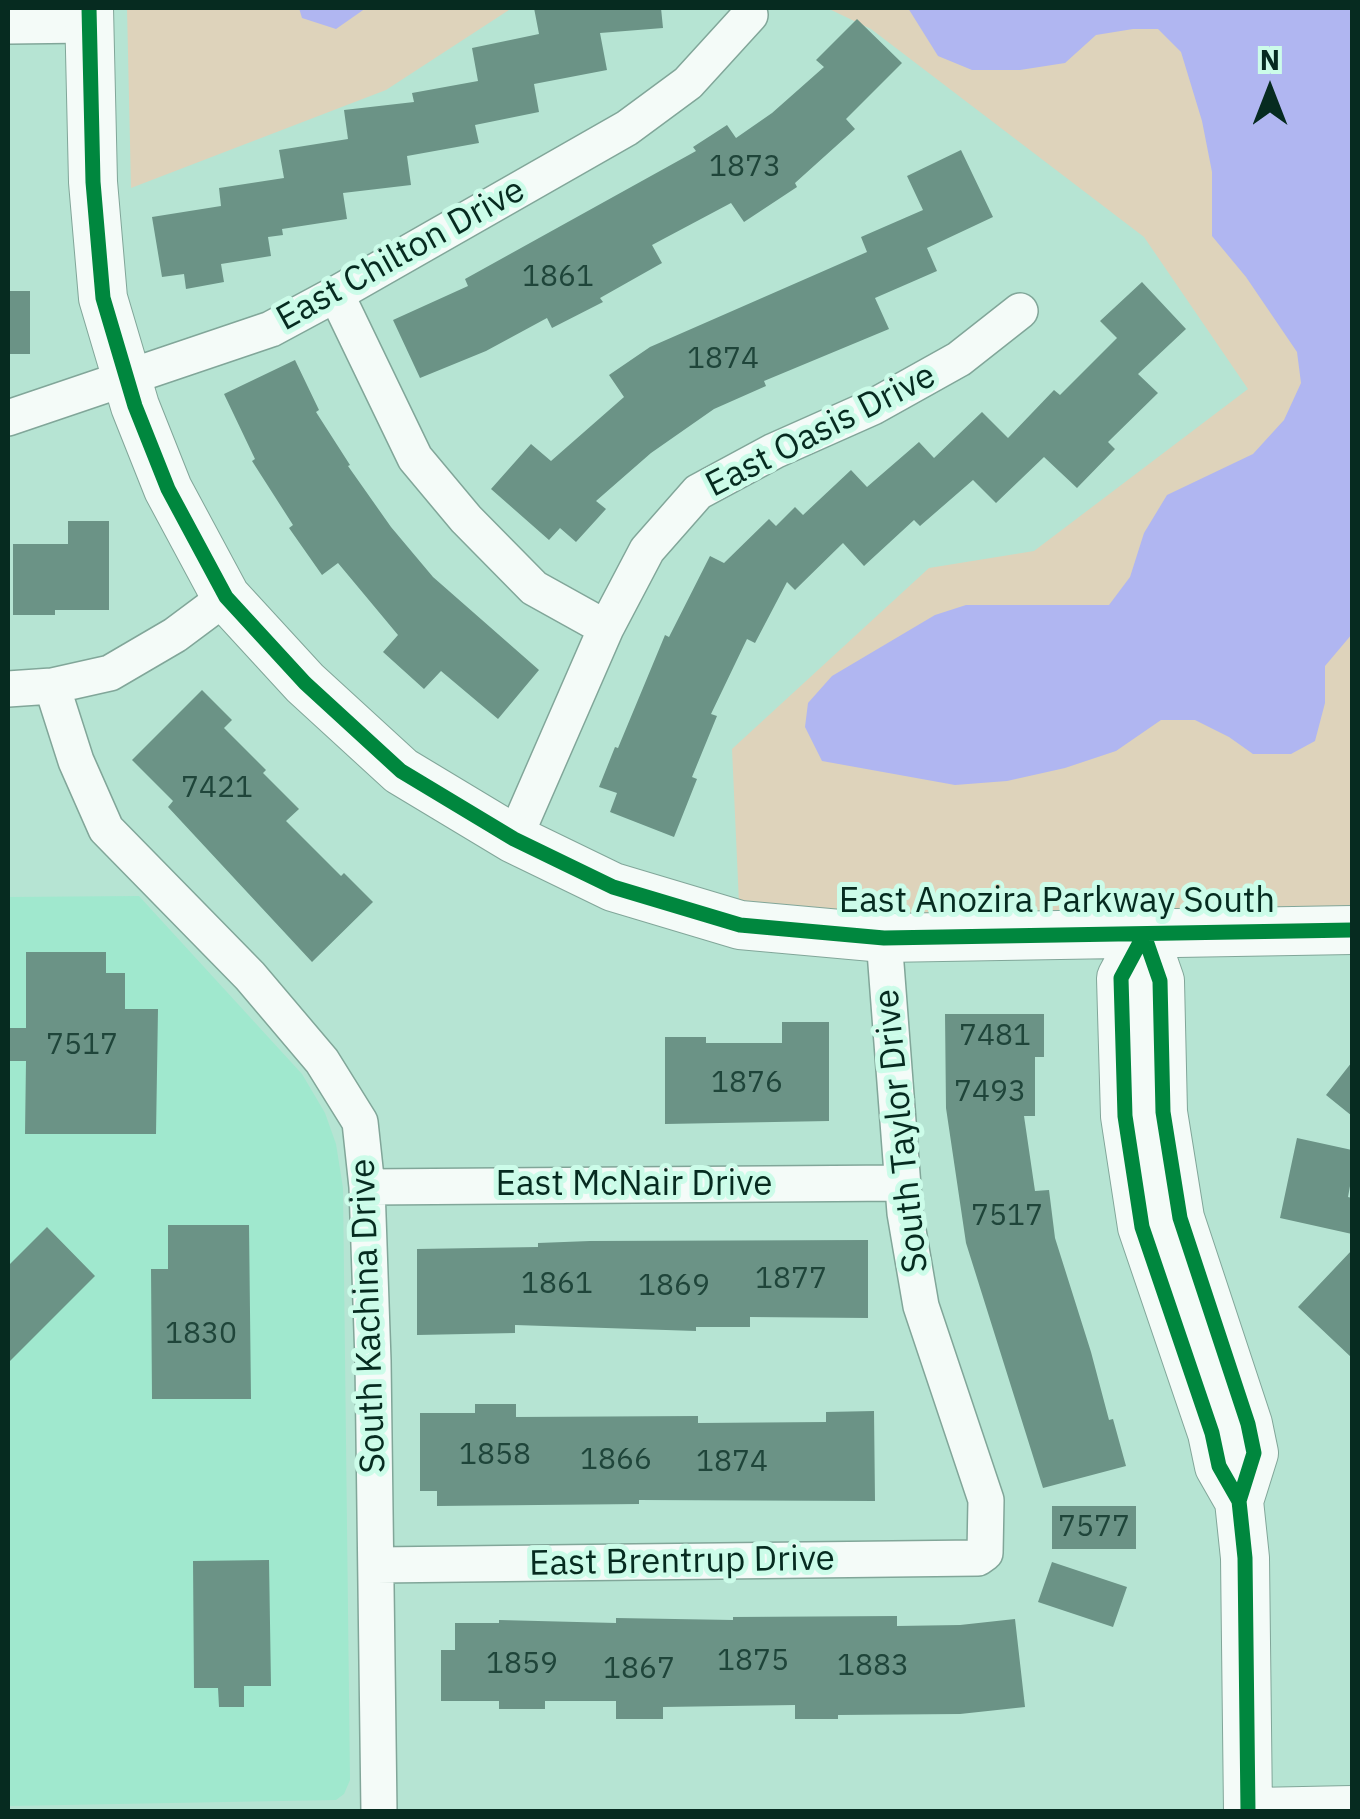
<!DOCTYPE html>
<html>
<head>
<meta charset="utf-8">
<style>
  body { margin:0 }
  #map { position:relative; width:1360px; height:1819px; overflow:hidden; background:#b6e4d3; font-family:"IBM Plex Sans",sans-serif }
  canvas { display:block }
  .frame { position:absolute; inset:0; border:10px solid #062b20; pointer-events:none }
  .north { position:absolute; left:1220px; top:40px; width:100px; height:100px; -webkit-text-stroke:8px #ccfce9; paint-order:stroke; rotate:0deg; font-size:28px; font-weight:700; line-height:40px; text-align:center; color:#062b20 }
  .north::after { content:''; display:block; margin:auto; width:35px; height:45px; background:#062b20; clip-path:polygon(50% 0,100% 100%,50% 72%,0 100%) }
</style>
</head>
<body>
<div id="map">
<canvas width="1360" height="1819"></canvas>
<div class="frame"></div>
<div class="north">N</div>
</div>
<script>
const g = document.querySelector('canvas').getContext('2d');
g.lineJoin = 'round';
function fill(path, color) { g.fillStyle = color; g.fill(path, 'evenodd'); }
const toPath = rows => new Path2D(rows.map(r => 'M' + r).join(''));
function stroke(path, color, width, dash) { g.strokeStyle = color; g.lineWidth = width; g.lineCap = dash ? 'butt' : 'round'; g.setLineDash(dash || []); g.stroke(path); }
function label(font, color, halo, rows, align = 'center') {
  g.font = font + ' "IBM Plex Sans",sans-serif'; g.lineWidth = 10; g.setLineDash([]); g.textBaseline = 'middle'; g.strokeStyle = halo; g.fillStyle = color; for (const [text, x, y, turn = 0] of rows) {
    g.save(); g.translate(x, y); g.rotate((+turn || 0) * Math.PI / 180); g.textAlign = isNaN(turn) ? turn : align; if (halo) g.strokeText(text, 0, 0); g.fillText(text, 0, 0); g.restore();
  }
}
const built = toPath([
  [139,896,302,1074,325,1113,336,1144,343,1188,350,1780,344,1794,336,1800,8,1806,8,897]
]);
const green = toPath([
  [127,8,512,8,386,90,131,188],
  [827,8,1352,8,1352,930,740,925,732,749,929,568,1034,551,1248,389,1144,237,871,29]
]);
const water = toPath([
  [299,8,366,8,336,29,302,18],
  [908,8,1352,8,1352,634,1325,666,1325,703,1315,741,1291,754,1253,754,1229,737,1195,720,1161,720,1116,751,1065,768,1007,781,955,785,822,761,805,727,808,703,832,676,935,615,966,605,1109,605,1130,577,1144,533,1167,495,1253,454,1284,420,1301,383,1297,352,1246,277,1212,236,1212,172,1202,121,1181,52,1158,29,1133,29,1096,35,1065,63,1020,70,972,70,938,56]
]);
const building = toPath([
  [534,8,661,8,663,28,600,33,607,70,534,84,539,112,475,125,479,143,407,156,411,185,343,193,347,219,282,229,283,235,268,237,271,256,221,264,224,282,186,289,184,274,162,277,152,217,221,206,219,188,284,178,279,150,348,139,344,110,414,102,412,93,478,81,472,48,539,34],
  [857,19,902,63,846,119,855,129,795,183,797,187,744,222,731,203,652,245,662,263,600,298,603,302,552,328,547,318,486,351,420,378,393,320,468,286,465,279,696,151,693,147,727,125,736,138,772,113,824,67,816,60],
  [961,150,993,217,927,248,937,271,875,298,889,329,764,381,766,386,714,409,651,453,596,501,606,509,576,542,560,528,549,540,491,489,531,444,551,461,624,397,609,375,650,347,867,252,861,237,923,210,907,176],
  [1142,282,1186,329,1138,374,1158,393,1108,442,1115,449,1077,488,1044,457,996,503,973,480,920,526,914,520,864,566,843,543,795,590,787,582,755,643,747,639,711,714,717,716,692,777,697,779,674,837,610,812,617,793,599,787,615,747,618,748,665,635,669,637,710,556,724,563,769,519,776,526,795,507,803,515,851,470,867,487,919,442,934,458,982,412,1008,438,1054,390,1060,395,1117,338,1100,321],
  [8,291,30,291,30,354,8,354],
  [295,360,319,410,316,412,350,465,348,466,391,527,433,577,539,670,498,719,441,671,424,689,383,652,398,635,338,563,322,575,289,528,293,525,252,461,255,459,224,394],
  [68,521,109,521,109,610,55,610,55,615,13,615,13,544,68,544],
  [202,690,232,720,224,728,266,770,263,773,299,809,286,821,341,876,344,873,373,902,312,962,168,807,173,801,132,760],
  [26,952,106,952,106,973,125,973,125,1009,158,1009,156,1134,25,1134,26,1061,8,1061,8,1028,26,1028],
  [945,1014,1044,1014,1044,1057,1035,1057,1035,1116,1024,1116,1035,1191,1049,1190,1055,1238,1091,1352,1109,1420,1113,1419,1126,1466,1043,1488,966,1243,946,1108],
  [782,1022,829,1022,829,1121,665,1124,665,1037,706,1037,706,1043,782,1043],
  [1352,1062,1352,1116,1326,1095],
  [1297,1138,1352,1150,1352,1175,1348,1197,1352,1198,1352,1234,1280,1218],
  [168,1225,249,1225,251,1399,152,1399,151,1269,168,1269],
  [47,1227,95,1276,8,1363,8,1266],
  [868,1240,868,1318,750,1317,750,1327,696,1327,696,1331,515,1325,515,1333,417,1335,417,1249,538,1247,538,1243,590,1241],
  [1352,1250,1352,1358,1298,1307],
  [475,1404,516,1404,516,1417,698,1416,698,1423,826,1422,826,1412,874,1411,875,1501,639,1500,639,1504,437,1506,437,1491,420,1491,420,1413,475,1413],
  [1052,1506,1136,1506,1136,1549,1052,1549],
  [269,1560,271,1686,244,1686,244,1707,219,1707,218,1688,194,1688,193,1561],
  [1052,1562,1127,1587,1113,1627,1038,1602],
  [897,1616,897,1626,960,1625,1015,1619,1025,1707,960,1714,838,1715,838,1719,795,1719,795,1705,663,1707,663,1719,616,1719,616,1701,545,1701,545,1709,499,1709,499,1701,441,1701,441,1650,455,1650,455,1623,499,1623,499,1620,616,1623,616,1618,733,1620,733,1617]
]);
const street = toPath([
  [8,26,89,25],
  [336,294,415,458,466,519,534,588,606,628],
  [8,418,271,329,336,294,627,128,688,83,750,15],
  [52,686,76,761,106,829,250,976,322,1061,360,1122,367,1187,373,1361,379,1812],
  [8,689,52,686,110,673,175,635,226,597],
  [514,839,606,628,647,550,698,492,774,451,873,407,959,359,1020,311],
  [367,1187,901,1183],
  [377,1565,978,1558,985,1553,986,1500,921,1306,905,1213,884,938]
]);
const secondary = toPath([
  [89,8,93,182,103,298,135,406,168,489,226,597,305,683,401,771,514,839,613,887,740,925,884,938,1352,930],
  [1144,935,1160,981,1163,1112,1180,1218,1248,1424,1254,1453,1239,1501,1245,1558,1248,1812],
  [1144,935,1121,978,1125,1116,1142,1227,1212,1433,1219,1466,1239,1501],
  [1255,1812,1352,1810]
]);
const cycleway = toPath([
  [89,8,93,182,103,298,135,406,168,489,226,597,305,683,401,771,514,839,613,887,740,925,884,938,1352,930],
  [1144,935,1160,981,1163,1112,1180,1218,1248,1424,1254,1453,1239,1501,1245,1558,1248,1812],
  [1144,935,1121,978,1125,1116,1142,1227,1212,1433,1219,1466,1239,1501]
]);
const numberNames = [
  ["1873",745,167],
  ["1861",558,277],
  ["1874",723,359],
  ["7421",217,788],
  ["7481",995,1036],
  ["7517",82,1045],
  ["1876",747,1083],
  ["7493",990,1092],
  ["7517",1007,1216],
  ["1877",791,1279],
  ["1861",557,1284],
  ["1869",674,1286],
  ["1830",201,1334],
  ["1858",495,1455],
  ["1866",616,1460],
  ["1874",732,1462],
  ["7577",1094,1527],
  ["1875",753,1661],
  ["1859",522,1664],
  ["1883",873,1666],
  ["1867",639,1669]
];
const streetNames = [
  ["East Chilton Drive",401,255,-29],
  ["East Oasis Drive",821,431,-27],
  ["East Anozira Parkway South",1057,902],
  ["South Taylor Drive",902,1131,-96],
  ["East McNair Drive",634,1185],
  ["South Kachina Drive",369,1316,-92],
  ["East Brentrup Drive",682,1562,-1]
];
fill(built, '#a0e8ce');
fill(green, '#ded3bb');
fill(water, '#b0b6f1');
fill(building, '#6b9386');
stroke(street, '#81a699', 38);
stroke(secondary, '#81a699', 50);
stroke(street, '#f4fbf8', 35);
stroke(secondary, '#f4fbf8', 48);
stroke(cycleway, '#00873e', 15);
label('30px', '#1f453a', null, numberNames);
label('35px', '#062b20', '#ccfce9', streetNames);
</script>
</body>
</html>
